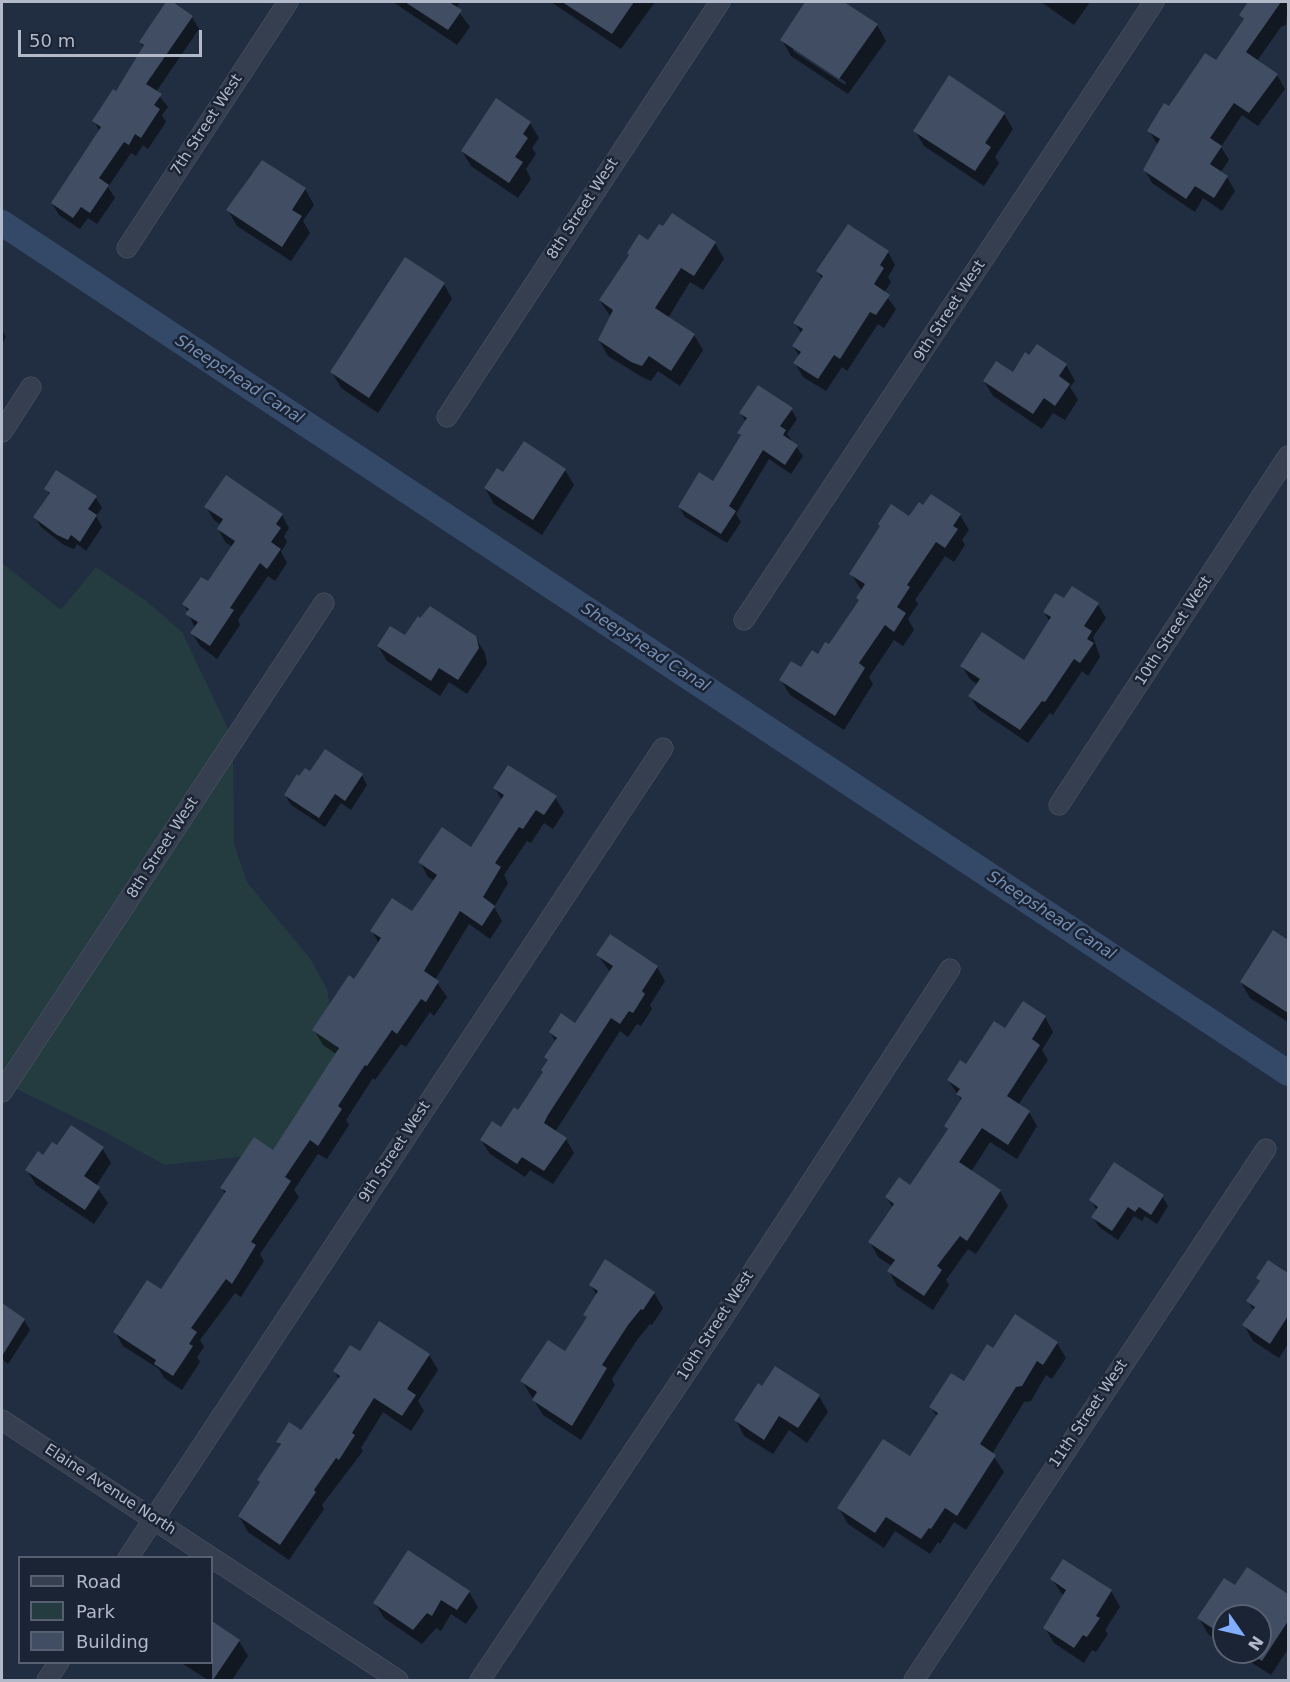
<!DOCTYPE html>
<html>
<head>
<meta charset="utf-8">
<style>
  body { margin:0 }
  #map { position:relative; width:1290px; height:1682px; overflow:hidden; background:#212d40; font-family:"DejaVu Sans",sans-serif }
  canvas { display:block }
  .frame { position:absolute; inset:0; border:3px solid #b2baca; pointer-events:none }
  .legend { position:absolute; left:18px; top:1556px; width:195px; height:108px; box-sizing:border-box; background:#1b2434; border:2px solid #576070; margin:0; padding:8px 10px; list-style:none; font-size:18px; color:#b2baca }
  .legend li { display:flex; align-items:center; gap:12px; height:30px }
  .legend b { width:30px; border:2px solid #576070 }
  .north { position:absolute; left:1212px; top:1604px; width:60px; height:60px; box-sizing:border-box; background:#1b2434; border:2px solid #576070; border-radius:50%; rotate:124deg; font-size:16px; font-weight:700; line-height:24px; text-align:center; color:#b2baca }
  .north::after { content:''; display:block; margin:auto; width:21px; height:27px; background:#82aeff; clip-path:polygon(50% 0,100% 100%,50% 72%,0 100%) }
  .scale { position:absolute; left:18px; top:30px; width:184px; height:27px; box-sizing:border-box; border:3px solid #b2baca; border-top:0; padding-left:8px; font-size:18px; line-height:21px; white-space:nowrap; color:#b2baca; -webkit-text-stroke:4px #1b2434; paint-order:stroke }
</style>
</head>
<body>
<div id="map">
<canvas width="1290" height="1682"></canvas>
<div class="frame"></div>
<ul class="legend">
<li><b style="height:8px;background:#363f4f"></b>Road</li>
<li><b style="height:16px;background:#243c40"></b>Park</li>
<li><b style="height:16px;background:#404d62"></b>Building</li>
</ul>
<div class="north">N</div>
<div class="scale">50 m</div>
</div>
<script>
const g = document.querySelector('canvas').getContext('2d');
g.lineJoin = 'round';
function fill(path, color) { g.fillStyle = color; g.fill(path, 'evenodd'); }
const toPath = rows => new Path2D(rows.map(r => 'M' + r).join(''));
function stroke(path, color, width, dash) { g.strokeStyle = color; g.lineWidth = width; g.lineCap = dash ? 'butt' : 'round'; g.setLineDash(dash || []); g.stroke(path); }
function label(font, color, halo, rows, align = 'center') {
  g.font = font + ' "DejaVu Sans",sans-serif'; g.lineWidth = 5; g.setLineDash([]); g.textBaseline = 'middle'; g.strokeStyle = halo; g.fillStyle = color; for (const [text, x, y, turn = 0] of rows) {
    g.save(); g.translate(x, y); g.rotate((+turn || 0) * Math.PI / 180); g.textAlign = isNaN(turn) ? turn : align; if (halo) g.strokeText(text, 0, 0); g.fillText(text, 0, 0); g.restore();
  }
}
const green = toPath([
  [2,563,61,610,96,567,145,600,182,632,233,739,234,844,247,882,311,960,327,989,337,1051,276,1153,165,1165,103,1131,2,1082]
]);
const shadow = toPath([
  [168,2,192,17,199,29,156,92,168,107,162,115,166,122,148,149,143,145,136,156,131,153,108,187,115,198,97,224,88,218,80,229,59,215,52,203,100,132,94,121,116,93,144,48,140,42],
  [393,2,460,2,456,8,470,27,457,45],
  [551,2,655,2,621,49],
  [807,2,841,2,877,25,886,41,848,94,791,56,782,40],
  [793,47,846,82,845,85,793,51],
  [1041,2,1090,2,1074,25],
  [1250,2,1288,2,1286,25,1281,27,1257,61,1277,75,1285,89,1258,126,1242,115,1221,147,1229,160,1220,173,1227,177,1235,191,1222,211,1203,198,1195,212,1152,183,1145,170,1158,145,1149,131,1217,62,1244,21,1241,15],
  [1004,114,1013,129,995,157,999,163,984,186,924,146,915,131],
  [530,123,539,138,532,148,536,154,526,169,531,179,518,198,471,166,462,151],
  [252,173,305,189,314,205,303,221,310,233,291,261,237,226,228,210],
  [649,242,715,243,724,259,703,290,690,282,668,318,694,335,703,350,680,386,658,371,651,381,642,377,608,356,599,340,611,317,600,301],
  [888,252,895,265,888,277,891,282,884,293,896,309,884,328,878,324,847,371,842,367,826,391,803,377,795,363,800,357,793,346,801,333,795,323,823,280,818,272],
  [444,284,452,299,378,413,341,388,332,372],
  [2,330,6,337,2,344],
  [1066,365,1075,381,1070,387,1078,400,1065,420,1053,413,1042,429,993,396,984,381],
  [791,409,797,419,787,434,803,456,791,474,769,459,736,514,741,522,727,543,685,517,679,507,713,483,741,437,739,433,746,422,741,413],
  [565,470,574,485,542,535,494,504,485,488],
  [46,489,96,498,102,508,96,516,102,527,86,551,77,544,74,549,64,545,41,527,35,517,50,495],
  [206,507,282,515,289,528,284,536,287,542,281,552,287,563,275,581,268,576,238,620,240,625,217,659,200,646,192,633,195,628,184,604,208,583,233,547,226,543,218,529,221,525,214,520],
  [924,507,960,515,969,530,962,540,965,545,954,562,945,556,915,600,918,604,908,619,914,630,903,646,894,640,869,677,873,684,844,730,790,695,781,680,802,669,830,646,860,601,862,591,851,574],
  [1064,600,1098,605,1106,618,1093,637,1100,657,1088,676,1082,671,1053,715,1050,713,1028,743,978,709,970,696,978,685,970,679,962,666,1024,662,1050,622,1044,612],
  [421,620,475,637,485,653,487,664,467,694,449,682,440,696,387,661,378,646,405,638],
  [311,774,362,775,367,785,351,810,341,803,325,827,291,805,285,795],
  [495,788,555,797,564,812,553,829,544,823,531,843,527,841,504,875,508,883,494,907,502,921,490,939,469,924,435,980,447,997,434,1016,430,1012,406,1047,401,1044,375,1080,373,1078,346,1120,349,1125,327,1159,318,1154,294,1190,299,1197,260,1254,264,1261,241,1297,235,1293,200,1340,204,1347,197,1357,200,1362,182,1390,164,1378,159,1369,123,1346,115,1332,162,1291,225,1194,222,1188,273,1152,336,1054,323,1045,314,1030,355,981,379,944,372,931,413,913,435,881,428,877,420,862,472,849,502,801],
  [1273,932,1288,942,1288,1022,1250,998,1241,982],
  [598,955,657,967,665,981,650,1005,652,1009,641,1026,637,1024,628,1037,620,1031,555,1132,566,1139,574,1153,553,1184,530,1170,525,1177,490,1154,481,1140,501,1129,518,1112,544,1073,549,1062,546,1057,556,1042,550,1032,576,1025,610,972],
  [1045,1017,1053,1032,1042,1050,1048,1060,1018,1105,1029,1112,1037,1126,1017,1159,990,1142,971,1172,1000,1191,1008,1206,976,1254,968,1249,946,1280,949,1285,933,1310,897,1286,889,1271,892,1266,878,1257,870,1242,893,1208,887,1198,910,1187,948,1130,946,1126,962,1101,948,1080,1006,1030],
  [57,1147,102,1148,111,1163,96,1186,108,1203,94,1224,36,1185,27,1170],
  [1162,1196,1168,1206,1157,1224,1145,1216,1142,1221,1134,1216,1118,1240,1099,1227,1093,1217,1097,1211,1091,1200],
  [1269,1262,1288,1275,1288,1344,1279,1358,1253,1341,1244,1325,1254,1311,1248,1301,1260,1282,1258,1278],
  [591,1285,654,1293,663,1308,652,1325,650,1324,637,1340,612,1379,615,1385,581,1440,543,1415,522,1381,565,1353,588,1319,585,1315,597,1296],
  [3,1306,24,1320,30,1330,8,1364,2,1359],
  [1057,1343,1066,1358,1052,1379,1046,1375,1031,1401,1024,1402,992,1454,1004,1472,966,1530,954,1522,940,1544,938,1542,930,1554,895,1531,884,1548,848,1524,839,1508,910,1458,937,1417,931,1407,964,1383,994,1350],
  [361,1353,429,1355,438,1370,418,1401,424,1411,411,1431,383,1412,361,1448,363,1451,322,1505,324,1509,289,1560,248,1532,239,1516,261,1484,258,1480,281,1447,278,1442,302,1432,339,1380,335,1371],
  [762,1388,819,1396,828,1412,807,1443,789,1430,773,1454,744,1436,736,1420],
  [1247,1569,1288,1596,1288,1649,1271,1675,1235,1652,1260,1652,1260,1616,1224,1616,1224,1645,1208,1634,1199,1618,1236,1587],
  [1052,1579,1111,1591,1120,1607,1105,1630,1108,1634,1096,1652,1092,1650,1084,1663,1054,1643,1045,1628,1064,1597],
  [469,1592,478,1607,466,1624,451,1614,441,1631,436,1628,422,1644,384,1618,375,1603],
  [212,1621,239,1641,248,1656,232,1680,208,1680,180,1662,212,1662]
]);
const canal = toPath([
  [2,223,1288,1073]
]);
const building = toPath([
  [166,2,173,2,193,16,146,84,162,94,154,105,160,109,141,138,135,134,129,145,124,142,99,178,109,185,90,213,81,207,73,218,51,203,101,127,92,121,113,89,116,91,144,45,139,42],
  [405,2,449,2,462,10,448,30],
  [562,2,634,2,612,34],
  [805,2,844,2,878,24,839,79,780,40],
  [1248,2,1281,2,1246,52,1278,74,1249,113,1234,103,1210,138,1222,146,1210,164,1228,176,1214,198,1195,186,1186,199,1143,170,1160,139,1147,131,1164,103,1169,106,1205,53,1216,60,1244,19,1239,15],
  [949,75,1005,113,985,143,991,147,975,171,913,131],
  [496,98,531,122,523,134,528,138,515,157,523,162,509,183,461,151],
  [262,160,306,188,292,210,302,216,282,247,226,210],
  [672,213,716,242,694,276,681,268,655,308,695,334,671,371,649,356,642,366,631,362,598,340,613,310,599,300,629,255,627,253,639,234,648,240,659,224,663,226],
  [848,224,889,251,880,265,884,268,874,284,890,295,876,315,870,312,840,359,834,355,818,379,793,363,801,352,792,346,803,329,793,323,823,276,816,271],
  [405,257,445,283,369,398,330,372],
  [1037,344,1067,364,1059,376,1070,384,1055,406,1044,398,1033,414,983,381,996,361,1013,372,1025,352,1029,355],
  [758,385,793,408,780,426,786,430,783,435,798,445,785,465,763,450,729,506,736,511,721,534,678,507,699,472,713,481,741,435,737,433,747,418,739,413],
  [524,441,566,469,533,520,484,488,497,468,503,472],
  [56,470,97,496,88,509,97,515,80,542,71,535,68,540,57,535,33,517,50,493,44,489],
  [226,475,283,514,276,524,281,528,271,542,281,549,267,569,260,563,230,608,234,610,210,646,190,633,198,622,185,614,189,609,182,604,201,577,208,581,235,541,217,529,223,519,204,507],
  [931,494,961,514,953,526,958,529,945,548,936,542,907,585,910,587,897,607,906,613,894,632,885,625,859,663,865,668,835,716,779,680,791,661,801,667,812,650,818,654,825,642,829,644,859,600,856,598,865,584,849,574,880,526,878,524,891,504,909,516,919,502,923,505],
  [1072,586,1099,603,1084,626,1092,631,1087,639,1094,643,1080,663,1074,659,1045,702,1042,701,1020,730,968,696,980,679,960,666,982,632,1024,660,1051,617,1043,612,1055,593,1064,598],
  [430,606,476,636,479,648,458,680,439,668,431,681,377,646,390,626,405,635,418,616,420,618],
  [325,749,363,774,345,801,335,794,319,818,284,795,297,774,299,776,305,768,310,771],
  [508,765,557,796,544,815,536,810,523,829,519,827,495,863,501,867,483,897,495,906,482,926,460,911,424,971,439,981,426,1002,421,999,397,1034,392,1030,367,1066,365,1065,338,1106,342,1109,318,1146,310,1140,285,1177,291,1181,251,1242,256,1245,232,1284,226,1279,191,1328,197,1332,189,1344,193,1346,173,1376,154,1364,156,1360,113,1332,147,1280,161,1289,226,1191,220,1188,254,1137,273,1150,339,1048,312,1030,349,975,354,979,381,938,370,931,392,898,412,911,437,875,418,862,442,827,471,847,504,795,493,788],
  [1273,930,1288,940,1288,1013,1240,982],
  [610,934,658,966,642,991,645,994,633,1013,629,1011,620,1024,611,1018,548,1115,544,1123,567,1138,544,1171,522,1157,517,1164,480,1140,492,1121,501,1127,514,1107,518,1110,543,1072,541,1070,548,1060,544,1057,557,1038,549,1032,561,1013,575,1023,613,966,596,955],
  [1023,1001,1046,1016,1032,1039,1040,1045,1007,1096,1030,1111,1008,1145,982,1128,959,1162,1001,1190,967,1241,960,1236,937,1266,942,1270,924,1296,887,1271,895,1260,868,1242,894,1204,885,1197,899,1177,910,1185,948,1129,944,1126,962,1098,956,1094,960,1089,947,1080,960,1060,966,1064,994,1021,1005,1028],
  [71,1125,104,1147,84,1176,100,1187,85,1210,25,1170,38,1151,43,1155,52,1142,57,1145],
  [1114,1162,1164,1195,1151,1215,1139,1207,1135,1212,1128,1207,1112,1231,1091,1217,1098,1207,1089,1200],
  [605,1259,655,1292,643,1310,641,1309,628,1325,602,1365,607,1368,572,1426,532,1400,537,1392,520,1381,548,1340,565,1351,587,1317,583,1315,598,1291,589,1285],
  [1268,1260,1288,1273,1288,1316,1270,1344,1242,1325,1255,1307,1246,1301,1260,1281,1256,1278],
  [2,1303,25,1319,2,1356],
  [1015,1314,1058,1342,1043,1365,1037,1361,1022,1386,1016,1387,980,1444,996,1455,957,1516,945,1508,931,1529,929,1528,921,1539,886,1517,875,1533,837,1508,883,1439,910,1456,938,1413,929,1407,951,1373,964,1381,987,1344,993,1348],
  [379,1321,430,1354,407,1389,416,1395,402,1416,374,1398,352,1433,355,1435,339,1460,336,1458,314,1490,316,1492,280,1545,238,1516,260,1482,257,1480,281,1444,276,1442,289,1422,301,1430,340,1376,333,1371,350,1345,360,1351],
  [775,1366,820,1395,798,1428,779,1416,764,1440,734,1420,758,1383,762,1386],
  [408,1550,470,1591,457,1610,441,1600,432,1616,427,1613,413,1630,373,1603],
  [1063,1559,1112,1590,1096,1616,1100,1618,1087,1637,1083,1635,1074,1648,1043,1628,1066,1590,1050,1579],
  [1247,1567,1288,1594,1288,1621,1262,1661,1248,1652,1260,1652,1260,1616,1224,1616,1224,1636,1197,1618,1224,1578,1235,1585],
  [212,1621,240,1640,213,1680,212,1680]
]);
const street = toPath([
  [127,248,288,2],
  [447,417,720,2],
  [2,432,31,387],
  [744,620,1154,2],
  [1059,805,1288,456],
  [2,1092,324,603],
  [2,1420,398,1680],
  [128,1558,663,748],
  [47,1680,59,1662],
  [480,1680,718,1325,950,969],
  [914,1680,1266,1149]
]);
const streetNames = [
  ["7th Street West",207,125,-57],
  ["8th Street West",583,209,-57],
  ["9th Street West",950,311,-57],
  ["10th Street West",1174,631,-57],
  ["8th Street West",163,848,-57],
  ["9th Street West",395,1152,-57],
  ["10th Street West",716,1326,-57],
  ["11th Street West",1089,1414,-56],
  ["Elaine Avenue North",110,1490,33]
];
const waterNames = [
  ["Sheepshead Canal",239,380,33],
  ["Sheepshead Canal",645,648,33],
  ["Sheepshead Canal",1051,916,33]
];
fill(green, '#243c40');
fill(shadow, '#0007');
stroke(canal, '#344868', 26);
fill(building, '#404d62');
stroke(street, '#515a6a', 21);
stroke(street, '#363f4f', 20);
label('15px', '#b2baca', '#1b2434', streetNames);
label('italic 16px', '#768fb5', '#1b2434', waterNames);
</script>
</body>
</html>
